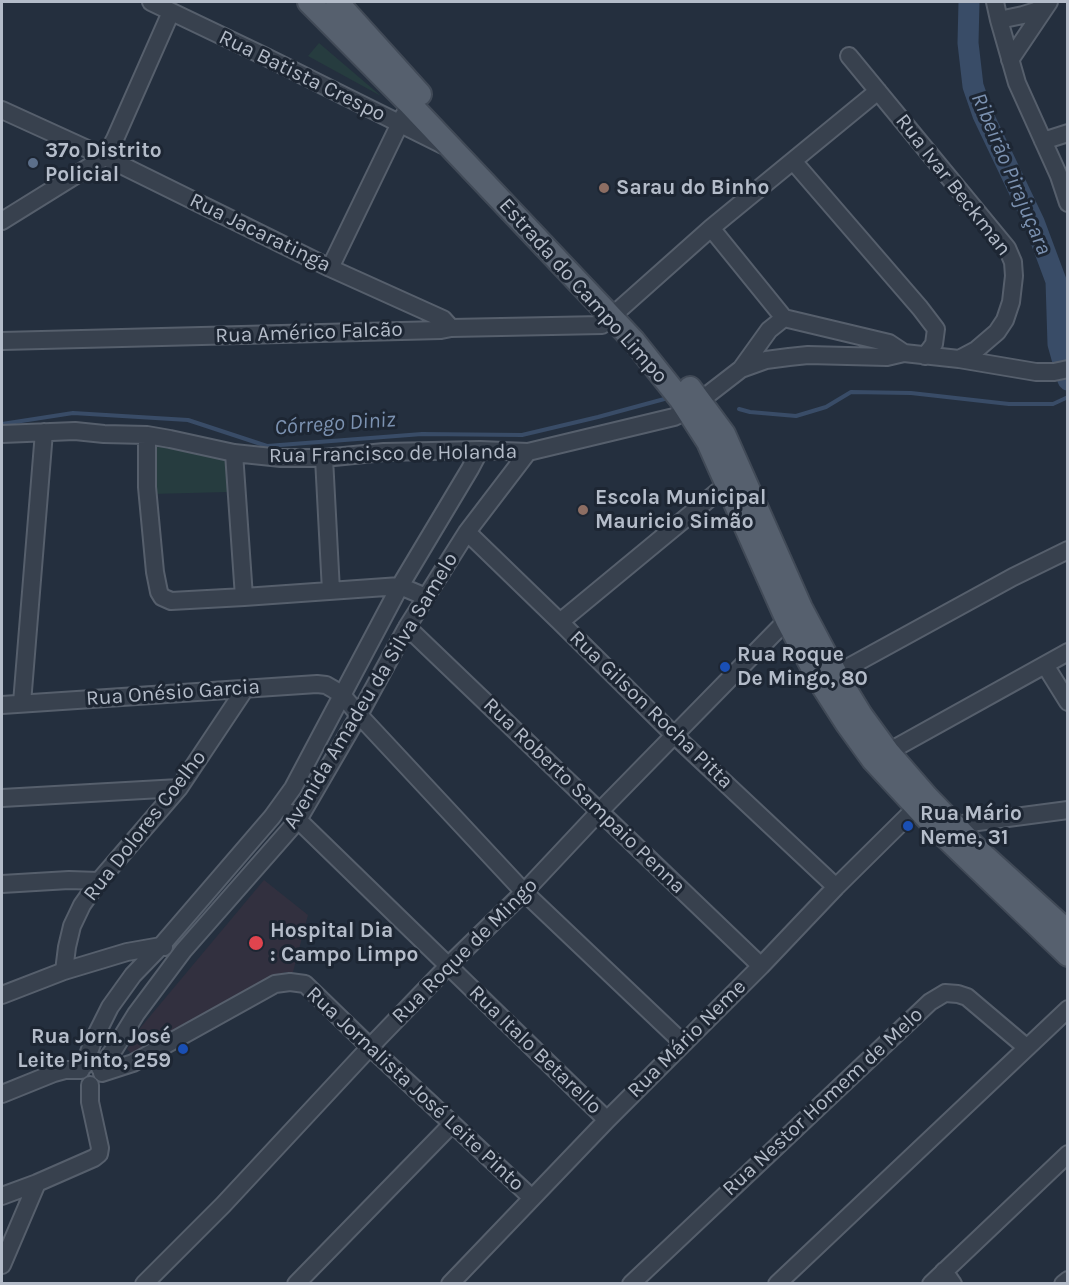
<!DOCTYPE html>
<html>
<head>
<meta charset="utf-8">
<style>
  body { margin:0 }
  #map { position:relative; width:1069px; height:1285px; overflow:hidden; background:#242f3e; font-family:Karla,sans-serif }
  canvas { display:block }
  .frame { position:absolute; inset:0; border:3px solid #b4bcc9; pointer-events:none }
</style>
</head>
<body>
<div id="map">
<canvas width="1069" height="1285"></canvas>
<div class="frame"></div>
</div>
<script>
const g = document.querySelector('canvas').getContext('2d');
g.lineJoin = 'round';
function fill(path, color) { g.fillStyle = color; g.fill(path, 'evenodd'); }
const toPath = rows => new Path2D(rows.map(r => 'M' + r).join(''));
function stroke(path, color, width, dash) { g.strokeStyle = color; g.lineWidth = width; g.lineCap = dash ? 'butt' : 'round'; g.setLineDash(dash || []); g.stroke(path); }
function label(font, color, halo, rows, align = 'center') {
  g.font = font + ' Karla,sans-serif'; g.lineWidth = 6; g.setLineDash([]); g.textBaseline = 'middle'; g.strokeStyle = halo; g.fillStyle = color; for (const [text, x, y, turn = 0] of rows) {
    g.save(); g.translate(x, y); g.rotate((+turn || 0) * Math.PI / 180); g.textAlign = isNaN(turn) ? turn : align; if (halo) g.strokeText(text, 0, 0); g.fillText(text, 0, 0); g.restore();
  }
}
const medical = toPath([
  [264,880,308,915,293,972,286,972,274,976,212,1009,134,1057,127,1049,141,1027]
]);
const green = toPath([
  [319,43,381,96,308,56],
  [152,437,230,456,228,492,152,494]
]);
const stream = toPath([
  [739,409,750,412,796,416,826,407,851,392,911,393,1009,404,1053,404,1068,397],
  [2,424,73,413,188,420,267,446,422,434,522,435,598,417,668,398]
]);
const river = toPath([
  [969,2,968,43,973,86,983,115,1034,222,1056,281,1058,344,1068,380]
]);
const minor = toPath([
  [151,2,264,56,443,145],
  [995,2,999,20,1017,83,1059,176,1068,203],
  [999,20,1023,15,1036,11,1047,4],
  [849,56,1007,248,1013,262,1014,276,1011,302,1005,320,997,332,976,350,959,359],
  [1010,60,1049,2],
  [2,110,105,157,330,268,443,319,451,328],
  [1043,141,1068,133],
  [793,161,920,308,936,329,934,344,925,356],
  [2,221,105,157,115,139,171,12],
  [711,228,784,318],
  [330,268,404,115],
  [784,318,889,343,904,353],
  [2,341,441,330,451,328,602,325,711,228,878,91],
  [741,369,766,360,789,357,808,355,887,357,904,353,959,359,1036,372,1054,372,1068,369],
  [2,434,75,431,104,434,147,435,170,439,234,453,281,458,324,458,384,452,480,450,528,452,674,417,688,410,741,369,769,330,784,318],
  [147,435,147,487,155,572,159,592,162,597,171,601,244,597,400,586,426,597],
  [234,453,244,597],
  [324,458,331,591],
  [467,532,560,622,674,735,836,887],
  [560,622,727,484],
  [407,627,761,966],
  [1045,665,1068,702],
  [836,674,1013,577,1068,550],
  [22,703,44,432],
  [2,705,317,684,326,685,333,689,342,695,359,715,524,892,683,1043],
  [888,752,1068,652],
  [2,798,179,788],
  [291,813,607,1120],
  [955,825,1068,810],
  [2,884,69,880,99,881],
  [64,971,67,947,72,926,82,905,99,881,179,788,245,689],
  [2,995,64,971,127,952,161,946,164,947],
  [84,1066,93,1041,110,1007,133,975,161,946,272,817,293,788,400,586,470,469,480,450],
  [100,1068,115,1048,136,1014,183,951,298,820,359,715,407,627,426,597,467,532,528,452],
  [102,1073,133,1063,275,984,290,982,305,984,370,1047,532,1198],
  [2,1094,54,1073,65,1070,81,1070],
  [2,1196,37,1183,94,1158,99,1154,100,1148,90,1102,90,1085],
  [2,1265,37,1183],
  [944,1271,953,1284],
  [144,1284,223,1205,370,1047,448,966,524,892,600,811,787,620],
  [296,1284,452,1124],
  [450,1284,607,1120,761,966,836,887,924,800],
  [631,1284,930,1002,945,993,958,994,967,997,1026,1047],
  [777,1284,1068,1009],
  [931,1284,1068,1154],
  [1063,1284,1068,1280]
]);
const major = toPath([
  [309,2,409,103,634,341,681,400,708,442,787,620,820,682,847,724,873,760,936,828,1068,955],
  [337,2,420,94],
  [690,388,724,434,801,608,836,674,861,715,888,752,927,797,982,854,1068,932]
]);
const markers = [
  [33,163,6,"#5c6f8a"],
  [604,188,6,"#8d6e63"],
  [583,510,6,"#8d6e63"],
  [725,667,6,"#1a4fb4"],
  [908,826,6,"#1a4fb4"],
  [256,943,8,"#e0444e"],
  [183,1049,6,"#1a4fb4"]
];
const streetNames = [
  ["Rua Batista Crespo",302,76,26],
  ["Rua Ivar Beckman",953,185,52],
  ["Rua Jacaratinga",260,233,26],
  ["Estrada do Campo Limpo",583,291,48],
  ["Rua Américo Falcão",309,333,-2],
  ["Rua Francisco de Holanda",393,454,-1],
  ["Avenida Amadeu da Silva Samelo",371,691,-59],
  ["Rua Onésio Garcia",173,693,-4],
  ["Rua Gilson Rocha Pitta",651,710,44],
  ["Rua Roberto Sampaio Penna",584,796,44],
  ["Rua Dolores Coelho",145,826,-52],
  ["Rua Roque de Mingo",465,951,-45],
  ["Rua Mário Neme",687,1039,-45],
  ["Rua Italo Betarello",535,1050,44],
  ["Rua Jornalista José Leite Pinto",415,1089,43],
  ["Rua Nestor Homem de Melo",823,1102,-43]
];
const poiNames = [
  ["37º Distrito",45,151],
  ["Policial",45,175],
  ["Sarau do Binho",616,188],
  ["Escola Municipal",595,498],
  ["Mauricio Simão",595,522],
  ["Rua Roque",737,655],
  ["De Mingo, 80",737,679],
  ["Rua Mário",920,814],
  ["Neme, 31",920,838],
  ["Hospital Dia",270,931],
  [": Campo Limpo",270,955],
  ["Rua Jorn. José",171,1037,"right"],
  ["Leite Pinto, 259",171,1061,"right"]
];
const waterNames = [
  ["Ribeirão Pirajuçara",1011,174,67],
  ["Córrego Diniz",335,424,-4]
];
fill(medical, '#32303f');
fill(green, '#263c3f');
stroke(stream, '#394c67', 4);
stroke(river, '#394c67', 21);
stroke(minor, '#565f6c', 20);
stroke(major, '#414a57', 26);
stroke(minor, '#38414e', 16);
stroke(major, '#56606e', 22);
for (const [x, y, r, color] of markers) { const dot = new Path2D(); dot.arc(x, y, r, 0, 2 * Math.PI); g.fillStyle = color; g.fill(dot); stroke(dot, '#1d2633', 2); }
label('21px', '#b4bcc9', '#1d2633', streetNames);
label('bold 21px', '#b4bcc9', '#1d2633', poiNames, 'left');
label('italic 22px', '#7c92b1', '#1d2633', waterNames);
</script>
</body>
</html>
